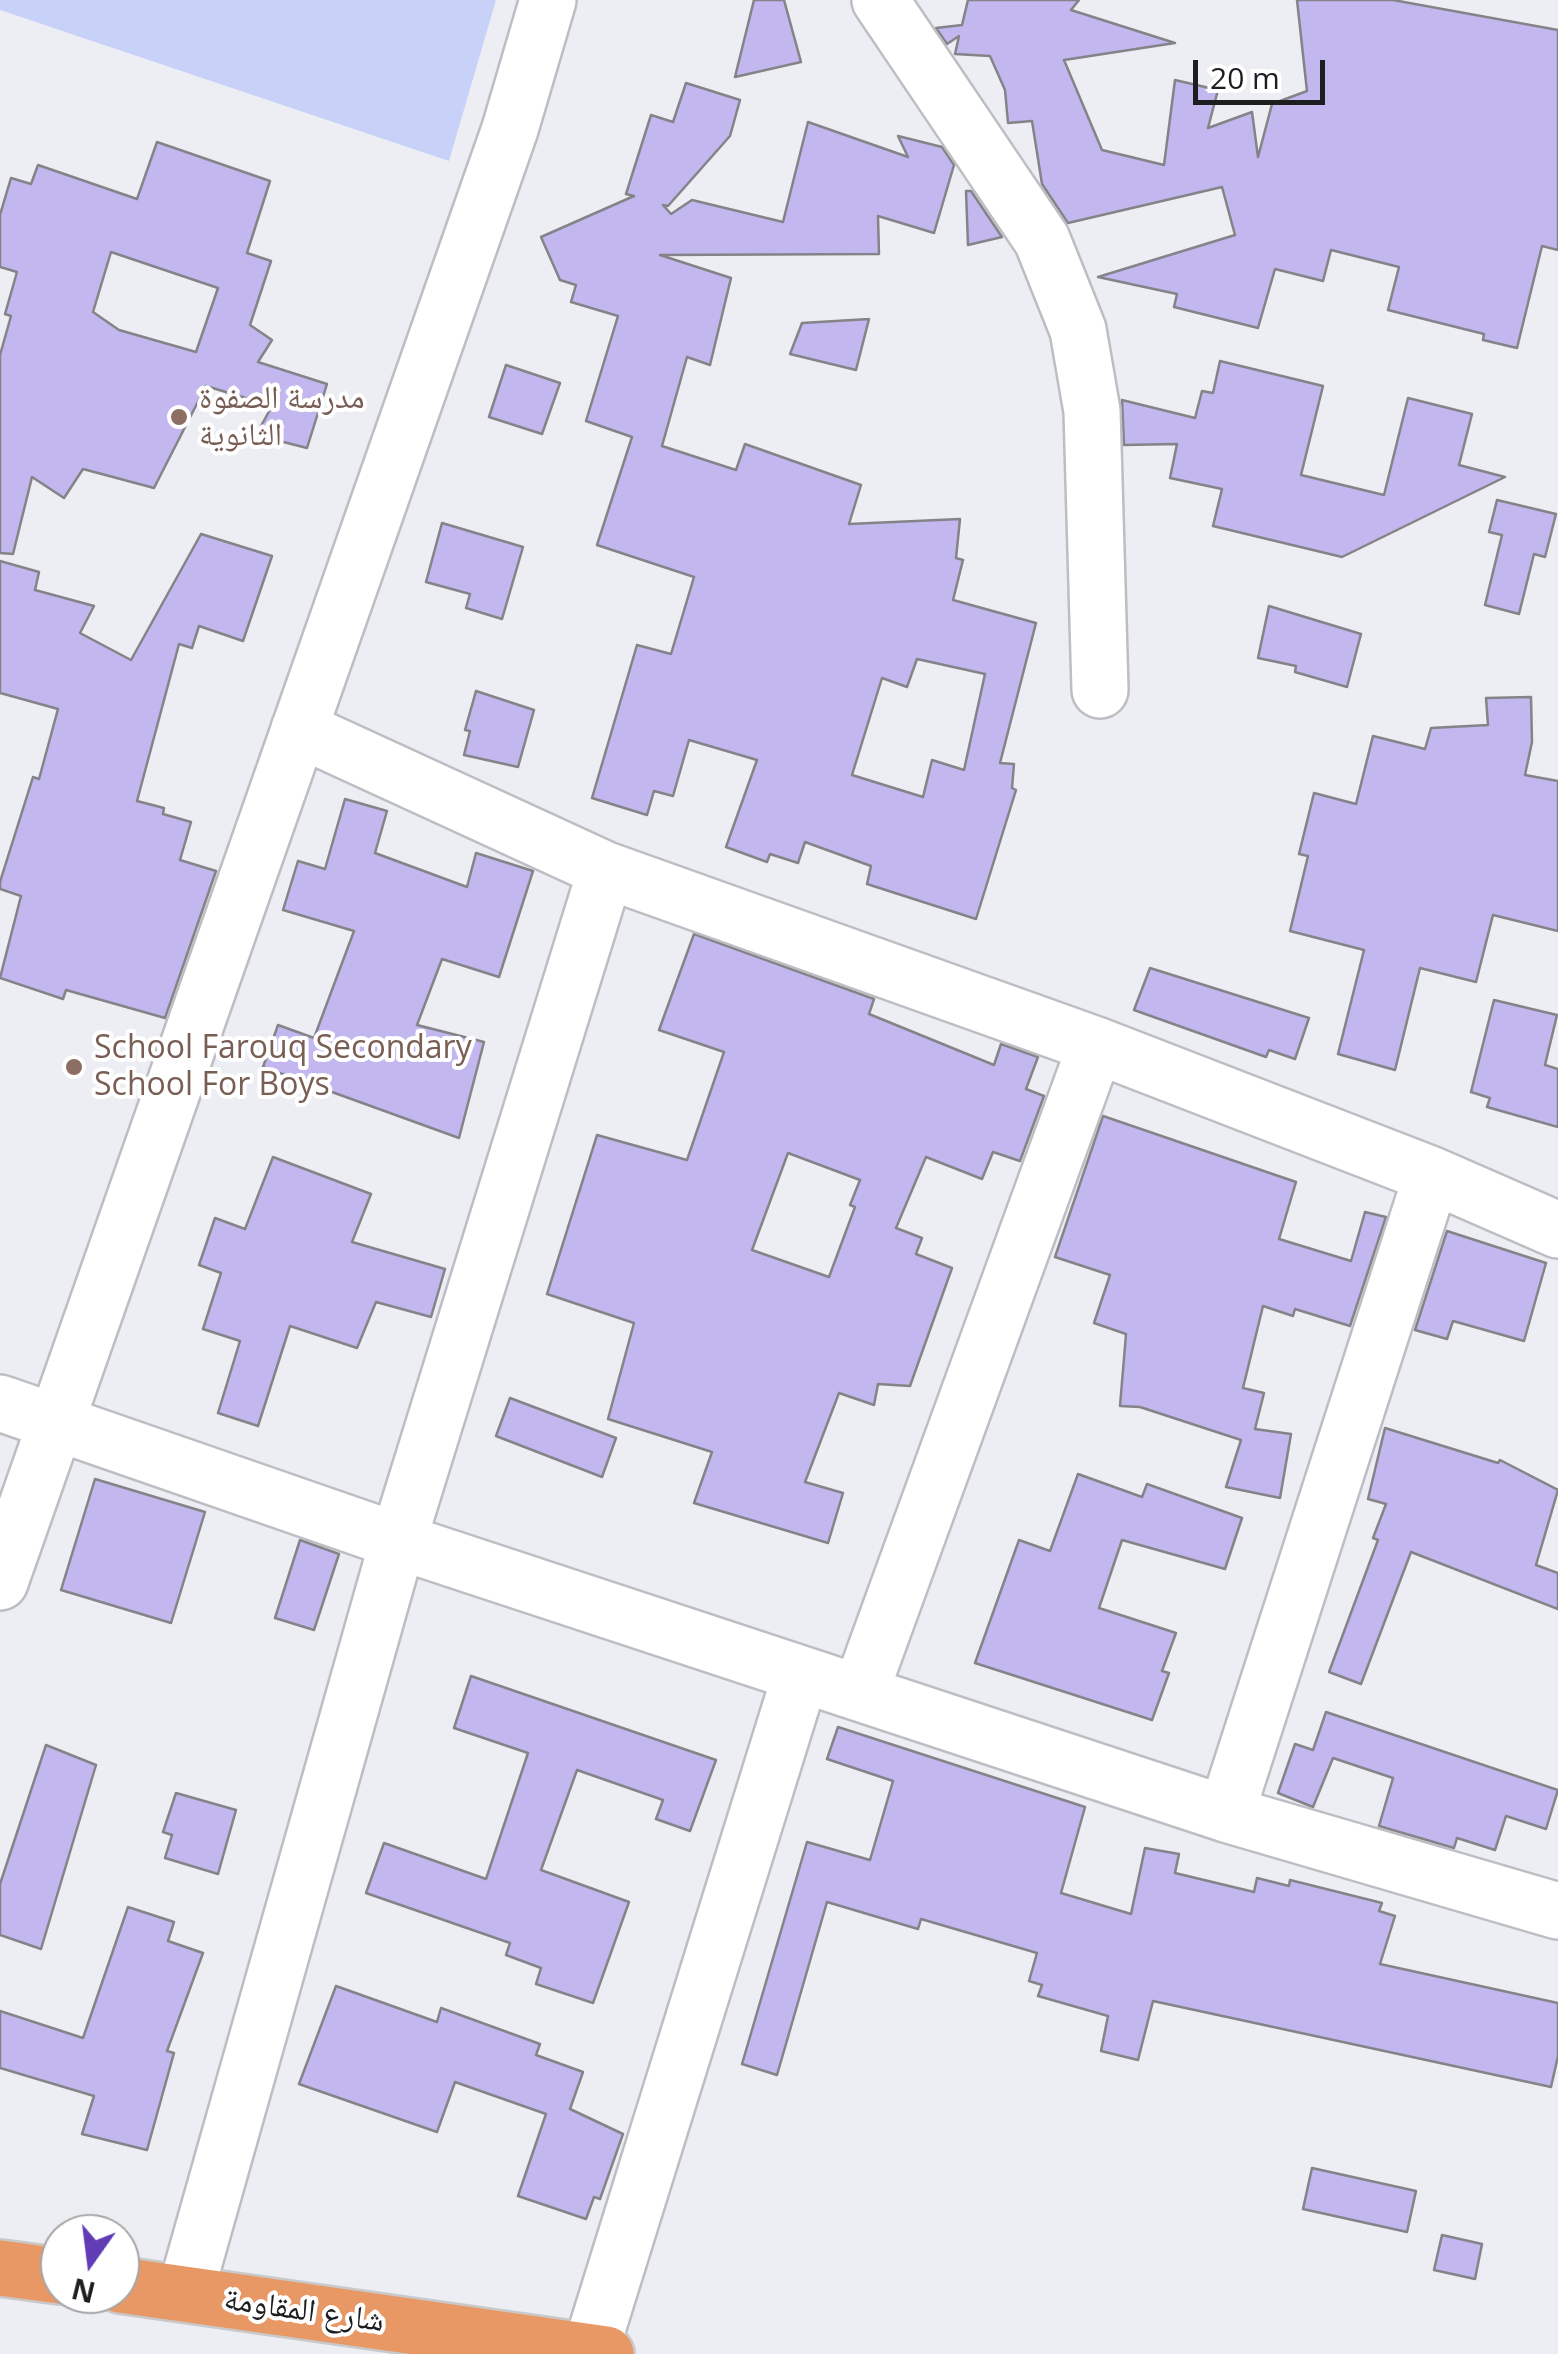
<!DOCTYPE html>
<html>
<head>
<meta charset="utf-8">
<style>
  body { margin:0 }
  #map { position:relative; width:1558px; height:2354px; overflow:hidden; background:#eceef4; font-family:"Open Sans",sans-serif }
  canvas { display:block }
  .north { position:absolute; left:40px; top:2214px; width:100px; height:100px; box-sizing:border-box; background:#fff; border:2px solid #a5a5a6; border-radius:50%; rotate:194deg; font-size:28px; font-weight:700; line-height:40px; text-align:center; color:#1d1e20 }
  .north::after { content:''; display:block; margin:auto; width:35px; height:45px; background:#613cb5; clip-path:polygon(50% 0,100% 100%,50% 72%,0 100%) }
  .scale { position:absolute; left:1193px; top:60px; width:132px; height:45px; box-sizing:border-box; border:5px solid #1d1e20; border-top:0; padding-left:12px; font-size:30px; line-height:35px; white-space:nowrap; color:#1d1e20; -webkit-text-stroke:8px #fff; paint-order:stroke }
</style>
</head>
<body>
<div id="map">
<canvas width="1558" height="2354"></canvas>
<div class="north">N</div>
<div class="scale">20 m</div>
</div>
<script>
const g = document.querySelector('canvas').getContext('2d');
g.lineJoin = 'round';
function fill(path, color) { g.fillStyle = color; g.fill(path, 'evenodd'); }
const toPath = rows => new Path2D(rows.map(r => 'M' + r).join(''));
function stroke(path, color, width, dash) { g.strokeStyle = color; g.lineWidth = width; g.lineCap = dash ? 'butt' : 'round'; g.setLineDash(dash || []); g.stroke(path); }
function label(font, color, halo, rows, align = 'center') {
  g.font = font + ' "Open Sans","Noto Naskh Arabic",sans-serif'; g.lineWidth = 8; g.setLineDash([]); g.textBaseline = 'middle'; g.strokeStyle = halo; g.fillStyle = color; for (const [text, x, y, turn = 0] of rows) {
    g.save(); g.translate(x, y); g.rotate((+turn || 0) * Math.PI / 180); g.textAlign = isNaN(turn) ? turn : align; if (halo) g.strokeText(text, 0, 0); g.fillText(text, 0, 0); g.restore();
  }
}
const green = toPath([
  [0,0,496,0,449,161,0,10]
]);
const building = toPath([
  [754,0,784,0,801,62,735,77,754,0],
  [968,0,1079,0,1071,10,1175,43,1064,60,1102,150,1164,165,1175,80,1218,90,1208,128,1252,112,1258,157,1272,104,1307,91,1297,0,1393,0,1558,30,1558,250,1542,246,1517,348,1483,340,1484,334,1388,310,1399,267,1331,250,1323,281,1275,269,1258,328,1174,307,1177,294,1098,277,1235,235,1222,187,1068,223,1042,184,1032,121,1008,123,1005,90,990,56,955,54,959,36,947,44,936,28,962,25,968,0],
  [686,83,740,100,730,136,668,206,663,205,671,214,692,200,783,222,808,122,908,157,898,136,942,147,954,165,934,233,878,216,879,254,660,255,731,278,710,365,687,357,662,446,736,470,745,444,861,485,849,524,960,519,956,558,963,560,953,600,1036,623,1000,763,1014,764,1012,788,1016,790,976,919,867,884,871,866,805,842,798,863,770,854,767,862,726,847,757,760,689,740,673,796,654,791,647,815,592,798,637,645,671,654,694,577,597,545,632,437,586,421,618,316,571,302,576,285,560,280,541,237,634,196,626,194,651,115,673,122,686,83],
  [917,659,985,674,964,770,932,760,923,797,852,775,882,678,907,687,917,659],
  [157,142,270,181,247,253,271,261,250,325,272,340,258,362,327,384,307,448,256,435,272,406,206,386,154,488,83,469,64,498,32,477,13,554,0,553,0,355,11,316,5,314,17,272,0,267,0,215,11,178,31,184,38,165,137,199,157,142],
  [111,252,218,288,196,352,119,330,93,312,111,252],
  [966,191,971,191,1002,237,968,245,966,191],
  [869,319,856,370,790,354,802,323,869,319],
  [1220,361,1323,386,1301,475,1384,495,1408,398,1472,414,1459,465,1505,477,1342,557,1213,526,1222,489,1170,478,1177,444,1124,445,1122,400,1195,418,1202,391,1213,393,1220,361],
  [506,365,560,383,542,434,489,417,506,365],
  [1497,500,1556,514,1545,557,1534,554,1519,614,1485,605,1502,535,1489,532,1497,500],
  [442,523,523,547,502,619,466,608,470,594,426,582,442,523],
  [201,534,272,556,243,641,199,626,192,648,179,644,137,801,164,808,163,814,191,822,180,860,216,871,165,1018,66,990,63,999,0,978,21,896,0,889,0,882,33,777,39,779,58,709,0,693,0,561,39,572,35,590,94,606,80,633,131,660,201,534],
  [1269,606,1361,634,1347,687,1295,672,1296,666,1258,658,1269,606],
  [476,691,534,710,518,767,464,755,470,731,465,730,476,691],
  [1531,697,1532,742,1525,775,1558,781,1558,931,1493,915,1476,982,1420,968,1395,1070,1338,1054,1364,950,1290,931,1308,856,1299,854,1314,793,1356,804,1373,736,1425,749,1431,728,1488,725,1486,698,1531,697],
  [345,799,387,811,375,853,467,887,476,853,533,871,499,977,442,959,417,1025,484,1042,459,1138,263,1067,278,1025,314,1038,354,931,283,910,298,861,325,869,345,799],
  [694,934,874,999,869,1014,994,1065,1001,1044,1038,1057,1026,1089,1044,1096,1020,1161,993,1152,982,1179,926,1157,896,1228,922,1238,916,1254,952,1268,910,1386,878,1384,874,1405,839,1393,805,1482,843,1493,828,1543,694,1503,712,1452,608,1419,634,1323,547,1294,597,1135,687,1160,724,1052,659,1030,694,934],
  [788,1153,860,1180,850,1205,855,1207,829,1277,752,1250,788,1153],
  [1150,968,1309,1018,1295,1059,1269,1050,1266,1057,1134,1010,1150,968],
  [1494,1000,1557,1015,1545,1065,1558,1069,1558,1127,1487,1107,1490,1098,1471,1092,1494,1000],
  [1103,1116,1296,1182,1279,1239,1351,1261,1365,1212,1386,1217,1350,1326,1295,1309,1293,1316,1263,1306,1243,1388,1264,1393,1255,1429,1291,1434,1280,1498,1226,1487,1241,1440,1140,1407,1120,1406,1126,1334,1094,1323,1110,1275,1055,1257,1103,1116],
  [273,1157,371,1194,352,1242,445,1269,431,1317,376,1302,357,1348,290,1326,258,1426,218,1413,240,1341,203,1329,221,1273,199,1265,215,1218,245,1229,273,1157],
  [1447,1231,1546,1263,1524,1341,1453,1321,1447,1339,1415,1330,1447,1231],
  [510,1398,616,1438,602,1477,496,1436,510,1398],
  [1385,1428,1498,1463,1500,1460,1558,1490,1536,1565,1558,1573,1558,1609,1411,1552,1361,1684,1329,1672,1378,1540,1373,1538,1386,1504,1368,1499,1385,1428],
  [1078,1474,1142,1497,1147,1484,1242,1518,1225,1569,1122,1540,1099,1608,1176,1633,1162,1671,1169,1673,1152,1720,975,1663,1019,1540,1050,1551,1078,1474],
  [95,1479,205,1512,171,1623,61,1590,95,1479],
  [300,1540,339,1554,314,1630,275,1618,300,1540],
  [471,1676,716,1760,690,1831,656,1819,663,1800,577,1770,541,1870,629,1902,593,2003,536,1984,541,1968,506,1955,510,1943,366,1893,384,1843,486,1879,528,1753,454,1728,471,1676],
  [1326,1712,1558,1790,1546,1829,1506,1816,1495,1850,1457,1838,1454,1848,1379,1826,1393,1778,1333,1758,1313,1807,1278,1793,1295,1744,1313,1750,1326,1712],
  [838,1727,1085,1807,1061,1893,1131,1914,1145,1848,1179,1854,1175,1873,1254,1892,1257,1878,1289,1886,1290,1880,1382,1903,1379,1911,1395,1916,1380,1964,1558,2003,1558,2056,1551,2087,1153,2001,1138,2060,1101,2051,1108,2016,1038,1996,1042,1985,1029,1981,1037,1953,921,1919,918,1929,827,1902,777,2075,742,2064,807,1842,870,1860,893,1781,827,1759,838,1727],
  [46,1745,96,1765,41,1949,0,1935,0,1884,46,1745],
  [176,1793,236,1810,218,1874,165,1858,172,1835,163,1832,176,1793],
  [128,1907,174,1922,168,1941,203,1953,167,2051,174,2053,147,2150,82,2134,94,2096,0,2068,0,2011,83,2038,128,1907],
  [336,1986,437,2022,441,2008,540,2044,536,2055,583,2072,570,2109,623,2134,600,2199,594,2197,586,2219,518,2196,546,2114,455,2082,437,2132,299,2084,336,1986],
  [1312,2168,1416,2191,1407,2232,1303,2209,1312,2168],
  [1442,2235,1482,2244,1475,2279,1434,2270,1442,2235]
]);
const minor = toPath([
  [880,0,1042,240,1078,330,1092,411,1100,690],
  [299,729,606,870,1096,1045,1432,1175,1558,1230],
  [0,1403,398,1541,1226,1814,1558,1911],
  [0,1582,510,129,548,0],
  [860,1693,1096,1045],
  [1226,1814,1432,1175],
  [185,2294,398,1541,606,870],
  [590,2352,801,1674]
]);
const highway = toPath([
  [0,2268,60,2276],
  [120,2285,606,2354]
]);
const markers = [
  [179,417,10,"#8d6e63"],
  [74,1067,10,"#8d6e63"]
];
const educationNames = [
  ["مدرسة الصفوة",199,399],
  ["الثانوية",199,436],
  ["School Farouq Secondary",94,1049],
  ["School For Boys",94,1086]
];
const streetNames = [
  ["شارع المقاومة",304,2311,8]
];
fill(green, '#c8d2f9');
fill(building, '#c2b7ee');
stroke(building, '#848388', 2.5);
stroke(minor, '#bcbec4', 60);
stroke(highway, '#c9c9c9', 60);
stroke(minor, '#fff', 55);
stroke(highway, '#e89865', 55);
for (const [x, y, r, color] of markers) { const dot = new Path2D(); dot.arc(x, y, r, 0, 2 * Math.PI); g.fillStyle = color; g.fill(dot); stroke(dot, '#fff', 4); }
label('32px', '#785e54', '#fff', educationNames, 'left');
label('32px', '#1d1e20', '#fff', streetNames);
</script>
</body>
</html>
